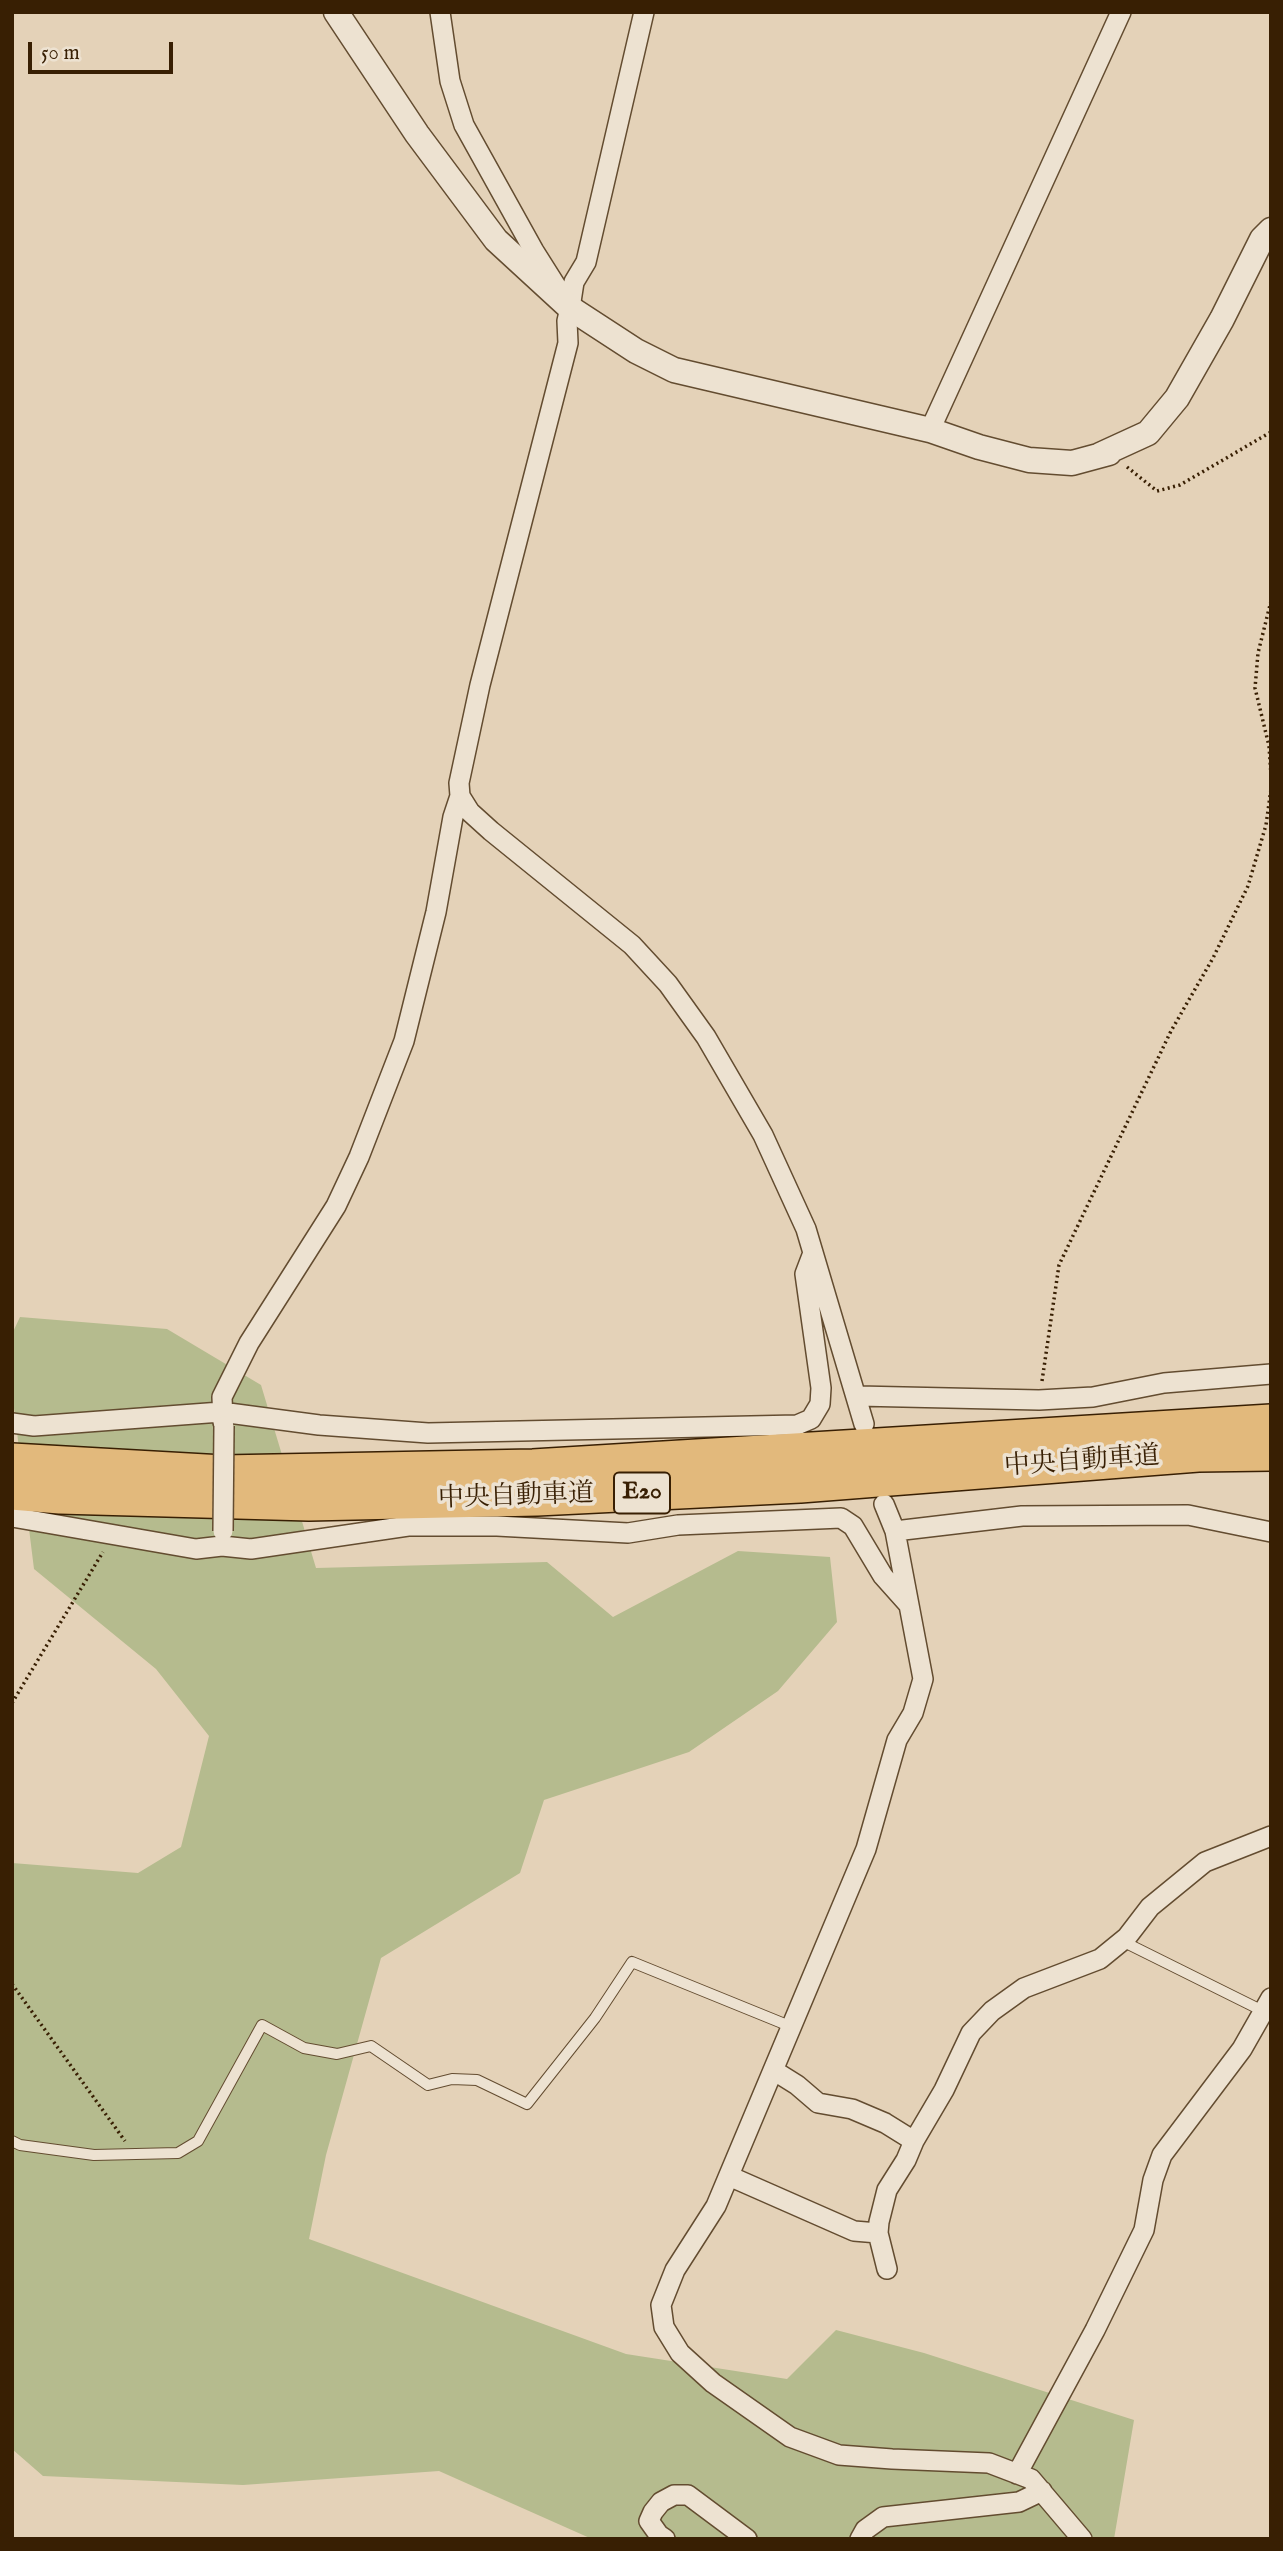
<!DOCTYPE html>
<html>
<head>
<meta charset="utf-8">
<style>
  body { margin:0 }
  #map { position:relative; width:1283px; height:2551px; overflow:hidden; background:#e4d2b8; font-family:"IM FELL English",serif }
  canvas { display:block }
  .frame { position:absolute; inset:0; border:14px solid #381f03; pointer-events:none }
  .scale { position:absolute; left:28px; top:42px; width:145px; height:32px; box-sizing:border-box; border:4px solid #381f03; border-top:0; padding-left:9px; font-size:21px; line-height:24px; white-space:nowrap; color:#381f03; -webkit-text-stroke:5px #ede2d1; paint-order:stroke }
</style>
</head>
<body>
<div id="map">
<canvas width="1283" height="2551"></canvas>
<div class="frame"></div>
<div class="scale">50 m</div>
</div>
<script>
const g = document.querySelector('canvas').getContext('2d');
g.lineJoin = 'round';
function fill(path, color) { g.fillStyle = color; g.fill(path, 'evenodd'); }
const toPath = rows => new Path2D(rows.map(r => 'M' + r).join(''));
function stroke(path, color, width, dash) { g.strokeStyle = color; g.lineWidth = width; g.lineCap = dash ? 'butt' : 'round'; g.setLineDash(dash || []); g.stroke(path); }
function label(font, color, halo, rows, align = 'center') {
  g.font = font + ' "IM FELL English","Noto Serif JP",serif'; g.lineWidth = 7; g.setLineDash([]); g.textBaseline = 'middle'; g.strokeStyle = halo; g.fillStyle = color; for (const [text, x, y, turn = 0] of rows) {
    g.save(); g.translate(x, y); g.rotate((+turn || 0) * Math.PI / 180); g.textAlign = isNaN(turn) ? turn : align; if (halo) g.strokeText(text, 0, 0); g.fillText(text, 0, 0); g.restore();
  }
}
const green = toPath([
  [20,1317,167,1329,261,1385,316,1568,547,1562,613,1617,738,1551,830,1557,837,1622,778,1691,689,1752,544,1800,520,1873,381,1958,326,2155,309,2239,626,2354,787,2379,836,2330,924,2353,1134,2420,1114,2539,592,2539,439,2471,243,2485,43,2476,12,2449,12,1863,138,1873,181,1847,209,1736,156,1669,34,1569,12,1392,12,1334]
]);
const path = toPath([
  [1127,467,1157,491,1180,485,1271,432],
  [1271,601,1258,653,1255,688,1269,746,1271,775],
  [1042,1381,1059,1265,1171,1031,1213,958,1248,886,1266,825,1271,789],
  [12,1703,103,1552],
  [12,1984,125,2141]
]);
const service = toPath([
  [1122,1941,1265,2012],
  [12,2141,20,2145,94,2155,178,2153,198,2141,262,2025,304,2048,337,2054,371,2046,428,2085,452,2079,477,2080,527,2104,595,2018,632,1962,792,2027]
]);
const minor = toPath([
  [440,12,450,81,464,125,534,251,570,308,567,321,568,343,480,685,459,783,460,796,470,812,491,831,632,945,668,984,706,1037,763,1135,806,1229,864,1424],
  [570,308,574,282,586,262,644,12],
  [930,430,1121,12],
  [858,1396,1039,1400,1093,1397,1164,1383,1271,1374],
  [223,1422,222,1397,249,1343,336,1206,359,1157,404,1041,436,912,453,817,460,796],
  [12,1423,34,1426,221,1412,319,1425,428,1433,797,1425,811,1419,820,1404,821,1388,805,1274,813,1253],
  [884,1504,895,1531,923,1679,913,1713,897,1740,866,1849,716,2206,675,2270,661,2305,664,2327,680,2353,713,2383,790,2437,839,2455,892,2459,989,2463,1031,2479,1082,2539],
  [12,1517,196,1549,222,1546,251,1549,408,1526,497,1526,628,1533,678,1525,841,1518,853,1526,883,1576,908,1604],
  [895,1531,1022,1516,1188,1515,1271,1532],
  [773,2070,797,2085,818,2103,852,2109,885,2123,914,2141,944,2090,971,2033,992,2011,1024,1988,1100,1959,1127,1937,1150,1907,1205,1862,1271,1836],
  [729,2176,854,2231,878,2233],
  [887,2269,878,2233,879,2222,887,2190,906,2160,914,2141],
  [1017,2474,1095,2330,1144,2230,1153,2180,1162,2155,1242,2049,1271,1998],
  [665,2539,659,2535,649,2521,653,2512,661,2502,674,2495,688,2495,747,2539],
  [860,2539,865,2530,883,2517,1019,2502,1042,2491]
]);
const tertiary = toPath([
  [336,12,417,134,496,240,570,308,636,351,674,370,930,430,979,447,1029,460,1072,463,1109,453],
  [1100,455,1148,433,1177,398,1222,319,1262,239,1271,230]
]);
const motorway = toPath([
  [12,1461,223,1473,533,1467,1271,1422],
  [12,1492,60,1496,309,1503,537,1498,800,1485,1198,1454,1271,1453]
]);
const minorBridge = toPath([
  [223,1531,224,1426]
]);
const shields = [
  [642,1493,56]
];
const shieldNames = [
  ["E20",642,1493]
];
const streetNames = [
  ["中央自動車道",1082,1463,-4],
  ["中央自動車道",516,1498,-2]
];
fill(green, '#b5bb8e');
stroke(service, '#634c30', 12);
stroke(minor, '#634c30', 22);
stroke(tertiary, '#634c30', 27);
stroke(motorway, '#381f03', 38);
stroke(path, '#381f03', 3.5, [2, 3.5]);
stroke(service, '#ede2d1', 10);
stroke(minor, '#ede2d1', 19);
stroke(tertiary, '#ede2d1', 24);
stroke(motorway, '#e2b97c', 35);
stroke(minorBridge, '#634c30', 22, []);
stroke(minorBridge, '#ede2d1', 19);
for (const [x, y, w] of shields) { const box = new Path2D(); box.roundRect(x - w / 2, y - 20.5, w, 41, 5); g.fillStyle = '#ede2d1'; g.fill(box); stroke(box, '#381f03', 2); }
label('bold 24px', '#381f03', null, shieldNames);
label('26px', '#381f03', '#ede2d1', streetNames);
</script>
</body>
</html>
